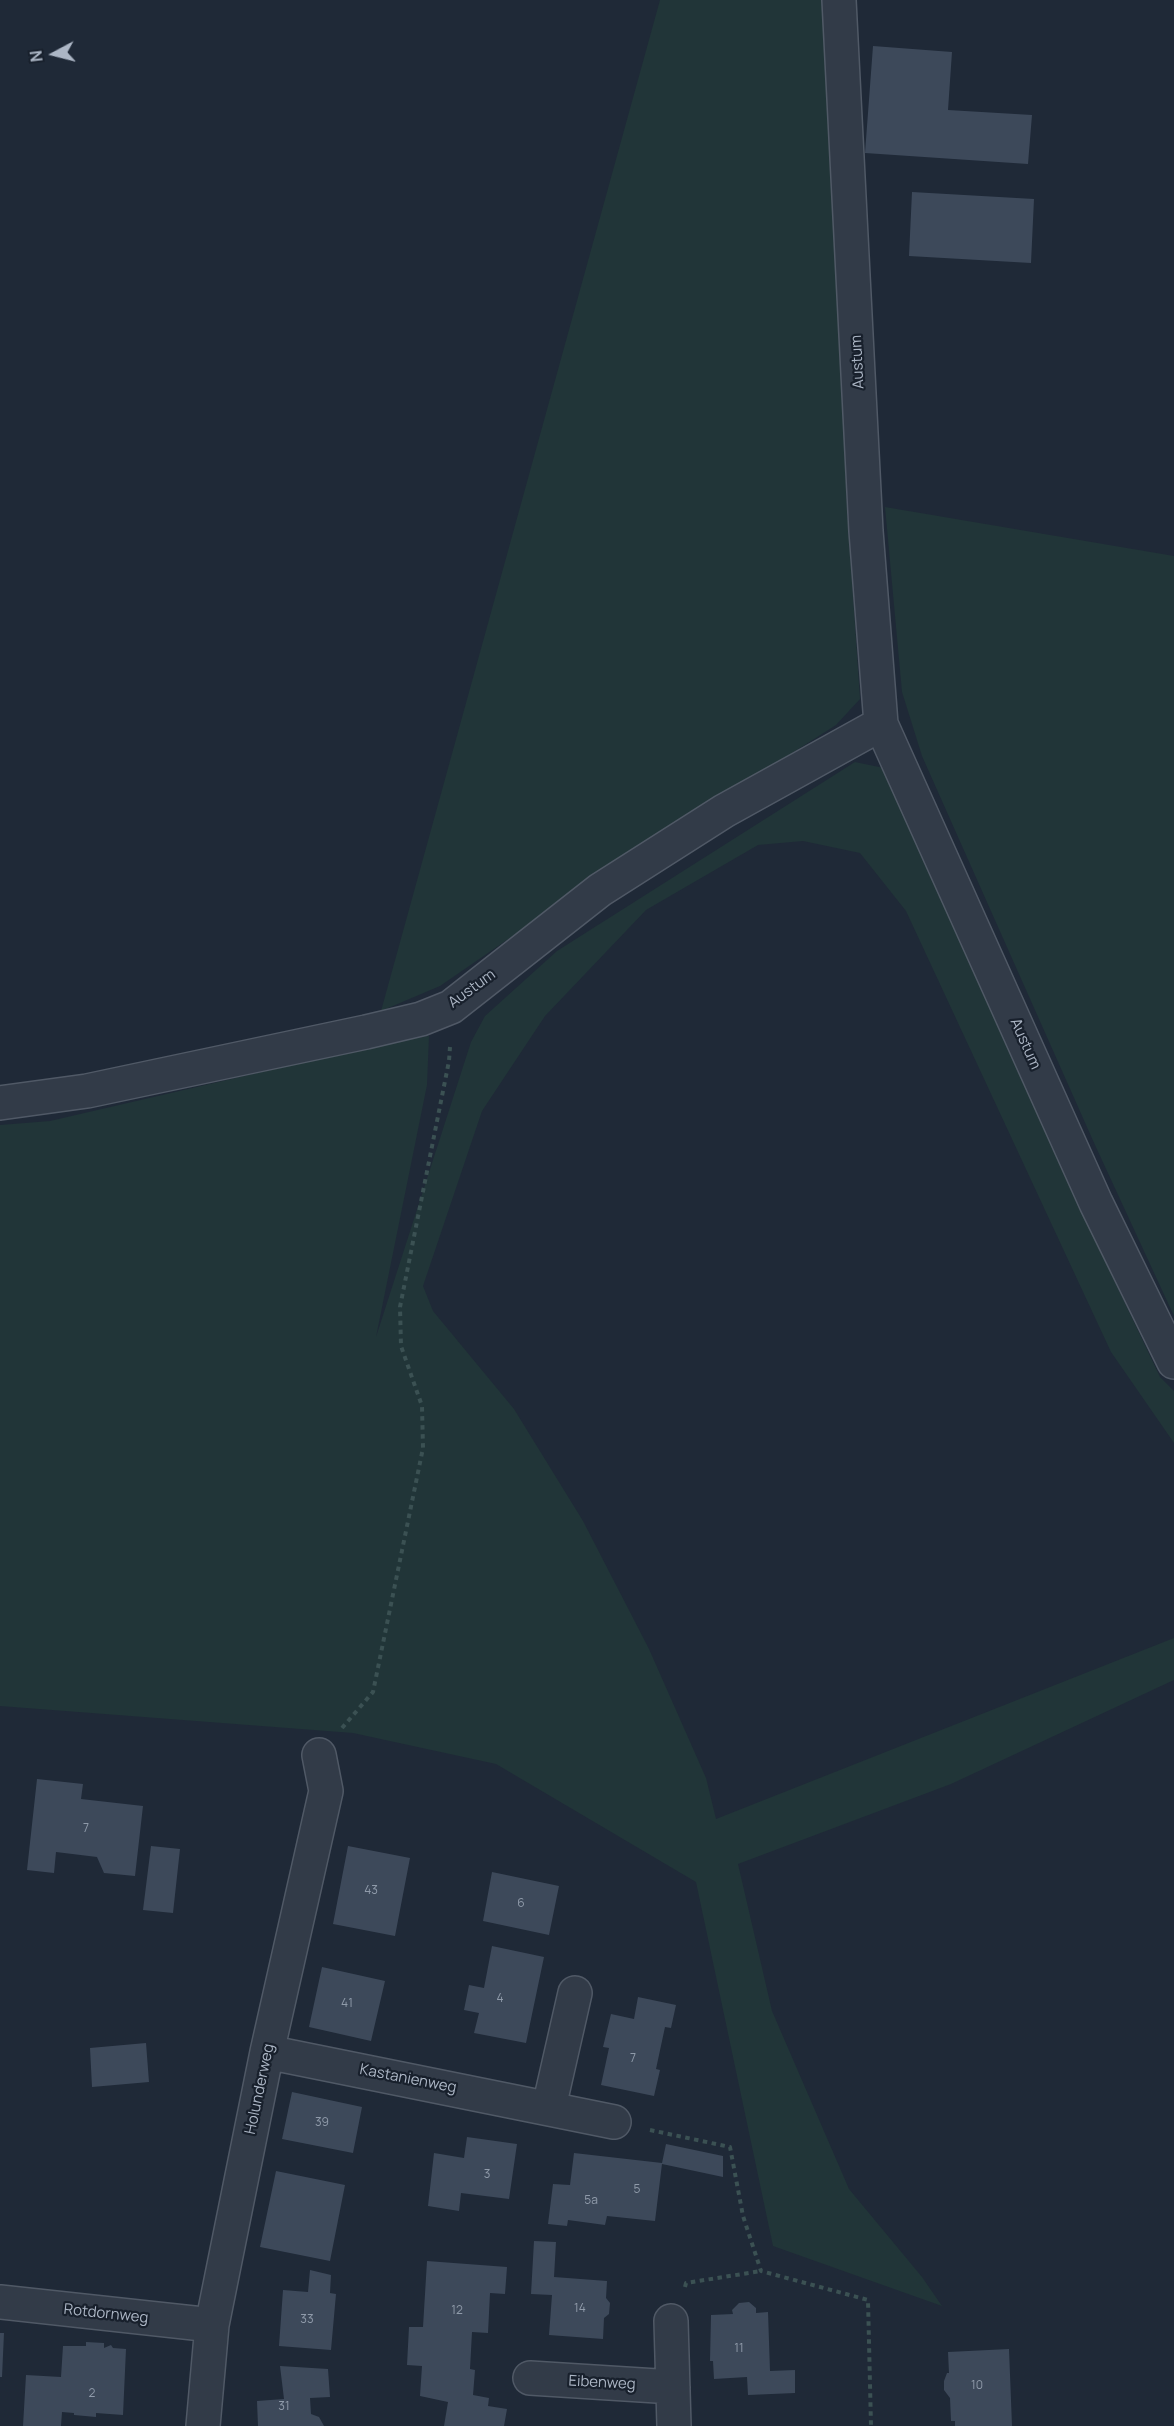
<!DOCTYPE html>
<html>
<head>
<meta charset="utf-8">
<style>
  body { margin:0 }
  #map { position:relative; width:1174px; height:2426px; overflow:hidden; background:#1f2937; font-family:Manrope,sans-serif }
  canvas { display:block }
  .north { position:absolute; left:24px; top:24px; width:60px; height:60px; -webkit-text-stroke:4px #18202c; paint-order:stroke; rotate:263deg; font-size:16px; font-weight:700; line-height:24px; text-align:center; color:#acb6c5 }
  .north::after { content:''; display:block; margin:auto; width:21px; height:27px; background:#acb6c5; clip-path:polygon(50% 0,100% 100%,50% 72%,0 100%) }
</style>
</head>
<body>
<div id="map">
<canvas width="1174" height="2426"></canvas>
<div class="north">N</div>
</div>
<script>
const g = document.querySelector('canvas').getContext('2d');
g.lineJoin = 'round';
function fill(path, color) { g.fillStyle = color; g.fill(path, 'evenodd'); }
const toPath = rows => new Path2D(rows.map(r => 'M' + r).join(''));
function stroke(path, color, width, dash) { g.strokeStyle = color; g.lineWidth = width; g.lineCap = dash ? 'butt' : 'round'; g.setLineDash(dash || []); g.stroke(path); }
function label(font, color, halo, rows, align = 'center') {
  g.font = font + ' Manrope,sans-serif'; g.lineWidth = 4.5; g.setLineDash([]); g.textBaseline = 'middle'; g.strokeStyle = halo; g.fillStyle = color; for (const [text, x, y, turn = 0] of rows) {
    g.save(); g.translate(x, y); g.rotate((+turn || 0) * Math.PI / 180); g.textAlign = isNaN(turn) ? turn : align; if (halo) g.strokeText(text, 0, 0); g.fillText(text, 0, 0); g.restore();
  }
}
const green = toPath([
  [660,0,826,0,847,506,860,699,836,725,613,867,440,986,381,1011],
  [885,507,1174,556,1174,1316,1095,1145,922,756,902,692],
  [855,762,884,768,1071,1189,1160,1377,1174,1391,1174,1443,1111,1352,906,911,860,853,803,841,758,845,646,910,545,1016,482,1111,423,1286,433,1311,514,1409,583,1521,649,1649,706,1778,716,1819,1174,1638,1174,1680,951,1784,738,1864,772,2011,849,2189,922,2277,942,2306,773,2246,696,1882,496,1764,353,1733,0,1706,0,1125,50,1121,378,1045,429,1036,427,1085,376,1337,471,1042,485,1016,557,951]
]);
const building = toPath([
  [873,46,952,52,948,110,1032,115,1028,164,865,153],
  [912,192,1034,199,1031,263,909,256],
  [37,1779,83,1784,81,1799,143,1806,135,1876,104,1873,97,1857,56,1852,54,1873,27,1870],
  [151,1846,180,1849,173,1913,143,1910],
  [348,1846,410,1858,395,1936,333,1924],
  [492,1872,559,1886,549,1935,483,1921],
  [492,1946,544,1957,526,2043,474,2033,479,2013,464,2010,469,1985,484,1988],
  [322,1967,385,1981,371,2041,309,2027],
  [638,1997,676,2005,671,2028,665,2027,656,2069,660,2070,654,2096,601,2085,609,2048,603,2047,611,2014,634,2019],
  [146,2043,149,2082,92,2087,90,2048],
  [292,2092,362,2107,353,2153,282,2139],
  [467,2137,517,2144,509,2199,461,2193,459,2211,428,2206,434,2153,464,2158],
  [666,2144,723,2156,723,2177,662,2164,655,2221,607,2216,605,2225,568,2220,567,2226,548,2224,553,2184,570,2185,574,2153,662,2163],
  [276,2171,345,2185,330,2261,260,2247],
  [534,2241,556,2242,554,2277,607,2281,606,2298,610,2303,609,2314,604,2318,603,2339,549,2335,552,2295,531,2294],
  [427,2261,507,2267,505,2294,490,2293,488,2333,472,2332,470,2369,475,2370,473,2395,489,2398,488,2406,507,2409,504,2426,444,2426,448,2402,420,2396,422,2366,407,2365,409,2327,423,2327],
  [310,2270,331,2275,330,2293,336,2294,331,2350,279,2346,283,2290,308,2292],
  [749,2302,756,2308,756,2313,768,2312,770,2371,795,2370,795,2393,748,2395,747,2377,714,2379,713,2361,710,2361,711,2315,733,2314,732,2310,739,2303],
  [0,2333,4,2333,2,2377,0,2377],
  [86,2342,104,2343,104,2348,111,2345,113,2348,126,2349,123,2415,96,2413,96,2417,74,2415,74,2413,62,2412,61,2426,23,2426,26,2375,61,2377,63,2346,86,2346],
  [1009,2349,1012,2426,955,2426,955,2421,951,2421,950,2398,944,2390,944,2381,947,2373,949,2373,948,2352],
  [280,2366,328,2369,330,2397,310,2398,311,2414,319,2417,324,2426,258,2426,257,2401,284,2399]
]);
const path = toPath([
  [342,1728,373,1692,423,1448,422,1406,401,1346,400,1307,449,1061,450,1047],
  [650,2130,730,2147,743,2216,761,2271,868,2300,871,2426],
  [685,2287,686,2283,761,2271]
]);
const minor = toPath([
  [839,0,866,531,881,724,1096,1203,1174,1362],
  [0,1103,87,1091,366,1032,421,1019,451,1007,600,890,724,811,881,724],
  [267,2052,614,2122],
  [549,2107,575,1993],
  [0,2302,212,2325],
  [671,2321,674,2426],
  [530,2378,673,2387],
  [203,2426,212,2325,267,2052,326,1791,319,1755]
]);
const numberNames = [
  ["7",86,1829],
  ["43",371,1891],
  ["6",521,1904],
  ["4",500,1999],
  ["41",347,2004],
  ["7",633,2059],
  ["39",322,2123],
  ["3",487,2175],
  ["5",637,2190],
  ["5a",591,2201],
  ["14",580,2309],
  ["12",457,2311],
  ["33",307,2320],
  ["11",739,2349],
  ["10",977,2386],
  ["2",92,2394],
  ["31",284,2407]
];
const streetNames = [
  ["Austum",858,362,-93],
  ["Austum",472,989,-36],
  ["Austum",1025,1044,66],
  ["Kastanienweg",408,2079,11],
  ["Holunderweg",260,2089,-78],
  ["Rotdornweg",106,2314,6],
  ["Eibenweg",602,2383,3]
];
fill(green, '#213538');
fill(building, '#3d495a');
stroke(minor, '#505966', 36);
stroke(path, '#3b5153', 4, [4.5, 4.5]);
stroke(minor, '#323b48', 33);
label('12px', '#909baa', null, numberNames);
label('15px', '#acb6c5', '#18202c', streetNames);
</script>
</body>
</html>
